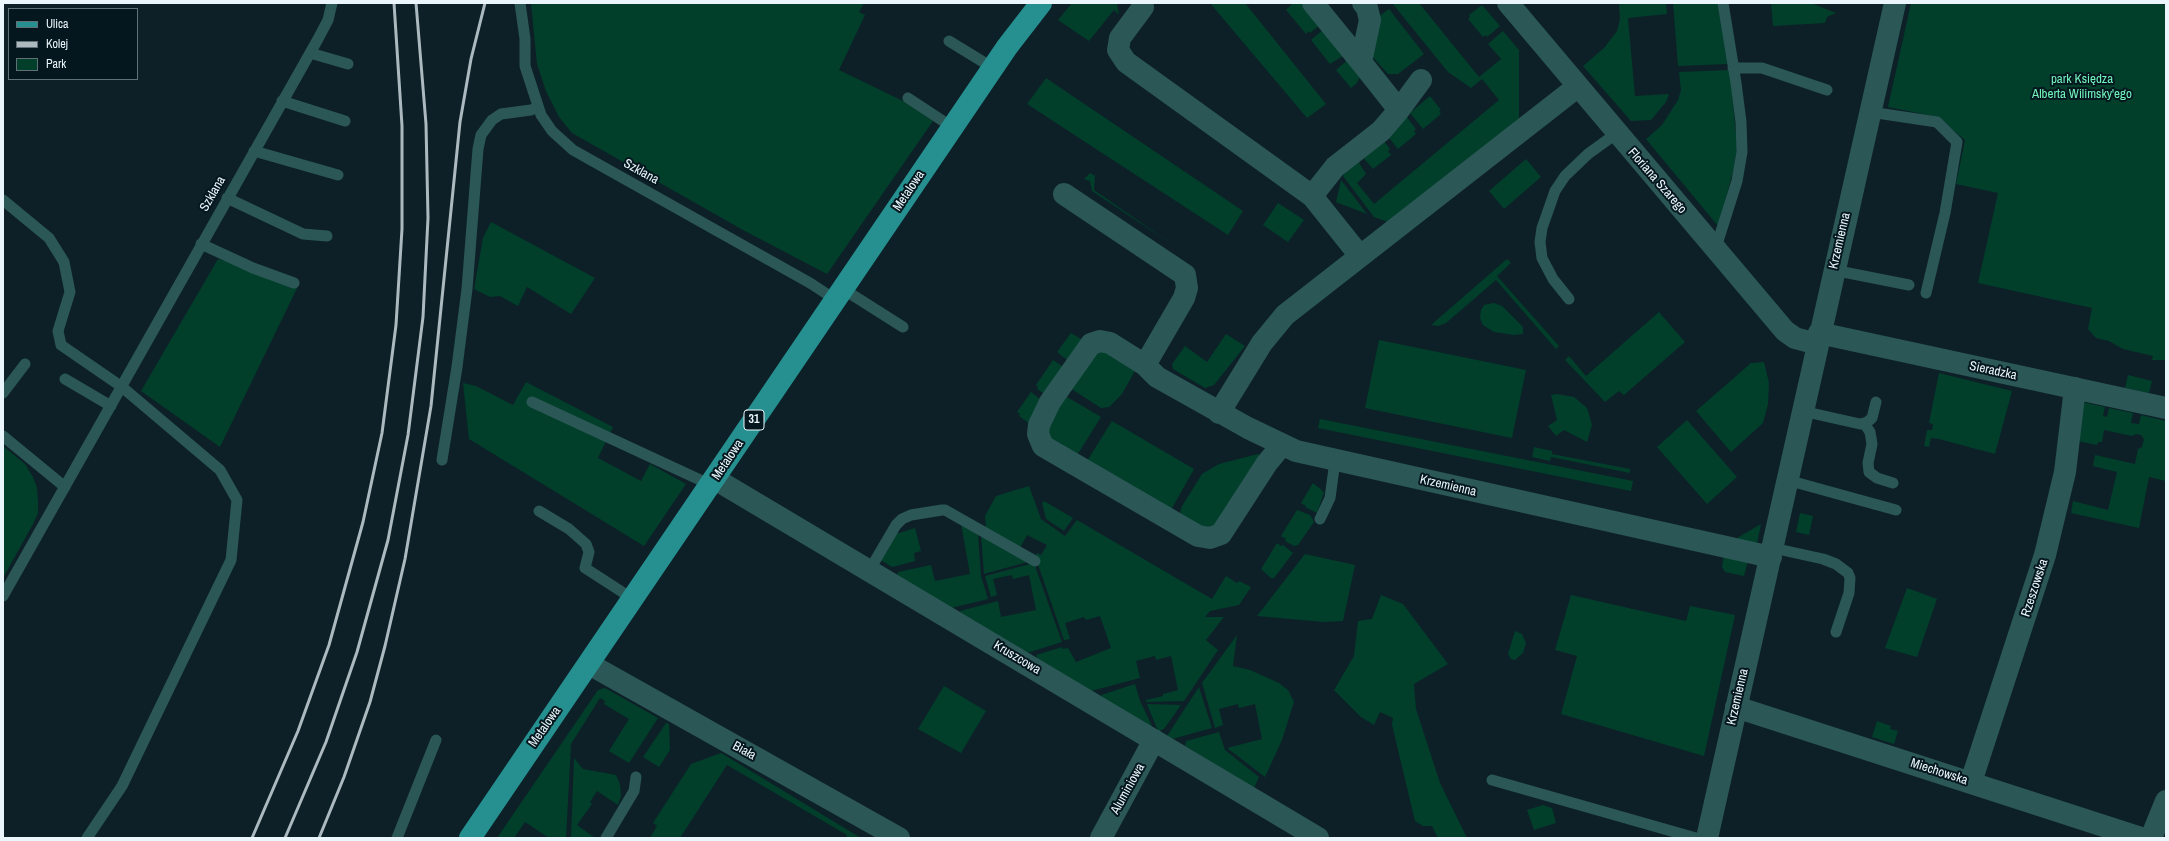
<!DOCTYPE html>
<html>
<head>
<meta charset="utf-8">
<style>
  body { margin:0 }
  #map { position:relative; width:2169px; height:841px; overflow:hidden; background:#0d2028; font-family:"Archivo Narrow",sans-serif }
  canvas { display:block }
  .frame { position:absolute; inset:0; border:4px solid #eaf6fb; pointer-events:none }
  .legend { position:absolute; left:8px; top:8px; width:130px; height:72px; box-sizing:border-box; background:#05171e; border:1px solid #617076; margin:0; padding:5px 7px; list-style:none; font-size:12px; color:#eaf6fb }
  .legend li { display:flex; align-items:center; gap:8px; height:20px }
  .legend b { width:20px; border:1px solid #617076 }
</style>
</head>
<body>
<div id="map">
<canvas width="2169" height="841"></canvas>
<div class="frame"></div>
<ul class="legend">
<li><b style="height:5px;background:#25908f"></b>Ulica</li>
<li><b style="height:5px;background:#acbac0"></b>Kolej</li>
<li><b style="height:11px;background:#013f2a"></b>Park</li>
</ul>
</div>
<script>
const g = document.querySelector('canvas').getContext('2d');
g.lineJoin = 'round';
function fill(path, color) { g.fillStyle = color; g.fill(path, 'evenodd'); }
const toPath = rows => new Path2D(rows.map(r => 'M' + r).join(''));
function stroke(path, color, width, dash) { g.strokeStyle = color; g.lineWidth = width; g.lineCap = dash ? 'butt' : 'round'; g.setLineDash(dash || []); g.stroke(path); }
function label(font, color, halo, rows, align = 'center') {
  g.font = font + ' "Archivo Narrow",sans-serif'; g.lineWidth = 4; g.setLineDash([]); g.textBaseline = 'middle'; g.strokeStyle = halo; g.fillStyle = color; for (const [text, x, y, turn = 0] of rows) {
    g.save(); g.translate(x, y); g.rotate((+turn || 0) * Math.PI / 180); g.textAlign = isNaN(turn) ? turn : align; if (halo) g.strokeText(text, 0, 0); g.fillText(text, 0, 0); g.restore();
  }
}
const green = toPath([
  [531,3,864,3,859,12,865,15,839,70,903,101,933,121,827,274,743,230,572,133,559,117,546,91,537,64],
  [1072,3,1117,3,1119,15,1114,10,1089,41,1058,20],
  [1210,3,1245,3,1326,104,1307,118],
  [1293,3,1304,3,1321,24,1310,33,1309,31,1306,34,1286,10],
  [1392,3,1419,3,1479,77,1501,59,1488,44,1503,31,1519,50,1519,122,1391,223,1374,217,1343,176,1356,158,1366,174,1357,183,1374,204,1499,100,1482,79,1471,88,1448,72],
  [1619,3,1666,3,1667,14,1628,18,1635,96,1669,94,1666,102,1651,120,1631,121,1583,66,1604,48,1617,31,1620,19],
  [1673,3,1718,3,1728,64,1678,66],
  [1771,3,1811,3,1836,13,1827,17,1825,23,1773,26],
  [1911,3,2155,3,2166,5,2166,360,2152,360,2153,356,2123,349,2109,341,2096,338,2088,329,2092,308,1978,283,1998,193,1956,184,1965,140,1944,123,1933,116,1888,107],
  [1482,5,1500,26,1487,37,1486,35,1483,37,1468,19,1470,17,1469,15],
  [1389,9,1424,54,1398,74,1388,74,1371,55,1377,18],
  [1325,28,1346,54,1330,64,1311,40],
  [1350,58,1360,76,1357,83,1351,88,1336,70],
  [1730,70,1737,147,1734,168,1718,226,1646,139,1662,125,1678,100,1681,90,1679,72],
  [1046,78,1243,211,1228,235,1027,104],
  [1430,96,1441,110,1439,111,1441,114,1423,129,1410,113],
  [1406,116,1416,129,1414,131,1416,134,1398,149,1385,133],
  [1381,137,1390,149,1388,151,1391,155,1373,169,1360,154],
  [1526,159,1541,177,1504,209,1489,191],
  [1090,173,1095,176,1094,190,1172,244,1092,191,1090,181,1084,179],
  [1341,180,1367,214,1336,202],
  [1278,203,1304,220,1288,242,1263,225],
  [491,222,595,278,571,314,527,287,518,306,500,296,490,297,474,289,483,238],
  [218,259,300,282,220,447,141,391],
  [1507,259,1511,263,1497,276,1559,346,1556,349,1496,280,1446,323,1438,326,1431,325],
  [1494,303,1502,306,1523,327,1523,334,1514,335,1494,332,1483,325,1480,318,1481,310,1484,305],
  [1659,312,1685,342,1624,395,1619,391,1605,402,1565,360,1569,356,1586,376],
  [1071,333,1086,342,1072,364,1057,352],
  [1226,334,1245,346,1214,385,1205,388,1173,369,1172,364,1185,346,1207,362],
  [1379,340,1526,370,1512,438,1365,408],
  [1104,350,1136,369,1122,394,1109,407,1101,408,1067,386,1086,358],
  [1053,360,1068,370,1049,397,1037,389,1038,387,1036,385],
  [1764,362,1769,383,1768,404,1763,423,1731,452,1696,411,1751,363],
  [1939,373,2012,391,1995,454,1939,439,1931,438,1929,447,1924,446,1927,430,1932,430,1933,424,1929,423],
  [2128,375,2152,381,2149,393,2125,388],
  [526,382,613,427,598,458,641,481,650,464,686,484,644,546,469,439,463,383,476,386,513,405],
  [1031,392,1044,402,1030,424,1019,416,1020,414,1017,412],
  [1062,394,1101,417,1076,457,1050,443,1045,421],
  [1557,394,1574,397,1587,408,1592,425,1587,442,1564,430,1556,436,1548,426,1557,420,1551,395],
  [2082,402,2105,407,2103,416,2107,417,2109,408,2133,413,2131,423,2139,424,2141,415,2166,421,2166,481,2149,477,2139,528,2071,513,2073,501,2108,510,2117,472,2093,466,2095,455,2135,464,2138,449,2142,447,2144,439,2141,435,2136,434,2132,436,2104,430,2102,442,2098,442,2097,445,2078,441],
  [1320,419,1633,481,1631,491,1318,428],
  [1687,420,1737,477,1707,504,1657,447],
  [1112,421,1194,469,1171,510,1087,461],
  [3,446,25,464,33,477,37,488,38,503,38,513,33,524,3,578],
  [1534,447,1552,451,1552,454,1630,469,1630,473,1551,457,1550,461,1532,457],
  [1258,454,1260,455,1229,515,1208,532,1180,513,1182,506,1202,474,1219,464],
  [1313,483,1324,492,1317,513,1305,507,1306,506,1301,503],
  [1029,486,1041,519,1065,536,1077,520,1212,599,1226,576,1237,583,1239,581,1251,587,1239,605,1210,611,1205,617,1224,617,1206,640,1218,650,1184,701,1146,702,1146,700,1163,696,1163,694,1178,690,1171,656,1156,660,1155,656,1136,661,1140,678,1091,691,1038,660,1036,655,1062,647,1062,649,1068,648,1076,662,1111,648,1100,616,1086,620,1084,617,1065,623,1070,639,1064,640,1035,556,1037,553,1041,555,1047,545,1027,535,1020,548,986,528,985,516,996,496],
  [1044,501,1073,518,1064,531,1046,519,1042,503],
  [1297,510,1310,515,1314,522,1298,545,1294,546,1285,541,1286,539,1281,536],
  [1800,513,1813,516,1809,535,1796,532],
  [961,524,978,535,981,576,988,599,951,608,897,576,898,572,931,565,935,581,970,574],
  [1761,524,1756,548,1732,541],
  [915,528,921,551,914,553,915,561,892,567,879,559,896,534],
  [981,535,1031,561,984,574],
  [1277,543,1281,546,1283,545,1293,553,1274,578,1271,578,1261,569],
  [1305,554,1355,565,1343,621,1324,622,1257,616],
  [1724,555,1748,560,1744,576,1725,572,1722,567],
  [1034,563,1062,642,1027,653,962,615,960,611,998,601,1001,617,1036,610,1029,575,1013,579,1012,575,993,579,997,595,991,597,985,576],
  [1907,588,1937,599,1917,657,1885,648],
  [1381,595,1403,604,1448,664,1414,684,1416,709,1440,783,1467,838,1438,838,1432,826,1423,826,1415,821,1392,725,1393,718,1380,712,1374,725,1361,717,1334,690,1354,656,1358,621,1372,619],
  [1571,595,1686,621,1690,606,1735,615,1704,756,1561,714,1577,656,1555,650],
  [1515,631,1522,634,1526,643,1523,653,1515,660,1511,659,1508,654],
  [1237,635,1233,666,1250,670,1279,683,1288,690,1294,702,1282,740,1265,777,1227,748,1262,739,1255,704,1239,708,1238,704,1219,709,1223,725,1215,728,1202,683],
  [1135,684,1140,701,1153,728,1102,698,1101,695],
  [944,686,986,711,961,753,918,729],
  [1199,687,1212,728,1172,739,1167,736],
  [605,688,658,718,629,763,609,751,629,719,604,704,605,701,600,698,571,744,566,838,549,838,525,822,514,838,497,838,598,690],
  [1147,704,1181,705,1164,729,1158,731],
  [1877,721,1891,726,1890,729,1898,731,1894,744,1872,737],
  [666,723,669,724,670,750,659,767,643,757],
  [1219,732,1225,750,1259,777,1254,788,1185,746,1186,741],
  [721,753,731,759,861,838,845,838,847,835,727,765,680,838,650,838,657,826,653,823,691,764],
  [574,758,583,769,616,775,620,784,621,796,618,805,597,791,590,802,592,804,577,825,595,838,571,838],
  [1543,805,1552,808,1556,823,1534,830,1527,810]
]);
const lane = toPath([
  [520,3,525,39,525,66,541,115,552,131,573,150,810,283,836,300],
  [949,41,993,68],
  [310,53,348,64],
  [1733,68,1762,68,1827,90],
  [908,98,952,127],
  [282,101,345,121],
  [1870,112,1937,122,1957,142,1945,213,1926,293],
  [254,151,338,175],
  [227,198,303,234,327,236],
  [3,200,49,238,64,262,70,292,58,331,61,345,122,387,220,470,237,500,231,560,122,786,87,838],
  [201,244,253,268,294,283],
  [1713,246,1718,241,1737,181,1742,152,1741,122,1736,83,1723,3],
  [1833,270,1909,285],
  [843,289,903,327],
  [1569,299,1553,279,1542,258,1540,242,1542,228,1555,191,1565,176,1588,154,1617,133],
  [65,379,111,406],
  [3,393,25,364],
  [532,402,711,485],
  [1802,411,1860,424,1866,423,1872,418,1876,402],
  [1864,423,1870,432,1872,444,1868,463,1869,472,1877,478,1893,483],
  [3,436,65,487],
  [442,460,457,367,467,289,478,149,481,135,492,120,501,114,531,110,538,107],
  [1787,480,1896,510],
  [539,511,569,529,586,544,589,552,585,568,633,599],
  [1320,519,1330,498,1335,461],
  [1773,548,1823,559,1836,564,1848,573,1850,578,1849,593,1836,632],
  [869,571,896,525,902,519,911,515,942,510,945,510,1035,561],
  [3,596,318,39,328,20,332,3],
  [1492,780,1696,838],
  [397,838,436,740],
  [606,838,634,791,636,777]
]);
const street = toPath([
  [1313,3,1361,62,1370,20,1367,8,1363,3],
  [1508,3,1785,331,1795,338,1817,344],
  [1143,7,1120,38,1118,50,1126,62,1312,196,1360,256],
  [1399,110,1421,80],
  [1064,194,1185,275,1187,288,1184,298,1145,365],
  [1312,196,1335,167,1381,131,1399,110,1361,62],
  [1819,333,2166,408],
  [1219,413,1262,343,1285,315,1577,87],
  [1282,445,1267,463,1221,534,1210,538,1198,536,1043,446,1038,434,1039,425,1050,402,1091,344,1100,341,1110,343,1145,365,1157,377,1248,428,1296,451,1771,557],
  [715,479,1318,838],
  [589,664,899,838],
  [1736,707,2141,838],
  [1971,782,2045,555,2065,472,2075,388],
  [1101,838,1154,740],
  [1707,838,1895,3],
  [2151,838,2166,801]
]);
const primary = toPath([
  [470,838,1007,47,1041,3]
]);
const rail = toPath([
  [252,838,298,731,329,645,363,522,382,433,396,325,402,229,402,126,394,3],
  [285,838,326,742,357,652,388,540,408,435,423,317,428,218,426,124,416,3],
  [319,838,344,777,370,702,385,646,405,559,431,406,460,122,471,59,485,3]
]);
const shields = [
  [754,420,20]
];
const shieldNames = [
  ["31",754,420]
];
const parkNames = [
  ["park Księdza",2082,80],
  ["Alberta Wilimsky'ego",2082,95]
];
const streetNames = [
  ["Szklana",641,172,29],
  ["Floriana Szarego",1657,181,49],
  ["Metalowa",909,191,-56],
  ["Szklana",213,194,-60],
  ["Krzemienna",1840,241,-77],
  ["Sieradzka",1993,371,12],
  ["Metalowa",728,460,-56],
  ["Krzemienna",1448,486,13],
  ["Rzeszowska",2035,588,-72],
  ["Kruszcowa",1017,658,31],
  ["Krzemienna",1738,697,-77],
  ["Metalowa",545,727,-55],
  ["Biała",744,751,29],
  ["Miechowska",1939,772,18],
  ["Aluminiowa",1128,789,-61]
];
fill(green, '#013f2a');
stroke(lane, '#2b5756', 11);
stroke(street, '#2b5756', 22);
stroke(primary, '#25908f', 22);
stroke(rail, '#acbac0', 3);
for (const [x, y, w] of shields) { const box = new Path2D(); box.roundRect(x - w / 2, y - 10, w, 20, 3); g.fillStyle = '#05171e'; g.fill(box); stroke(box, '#eaf6fb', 1); }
label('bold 12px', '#eaf6fb', null, shieldNames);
label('13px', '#73f4bd', '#05171e', parkNames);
label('13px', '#eaf6fb', '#05171e', streetNames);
</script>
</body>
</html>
